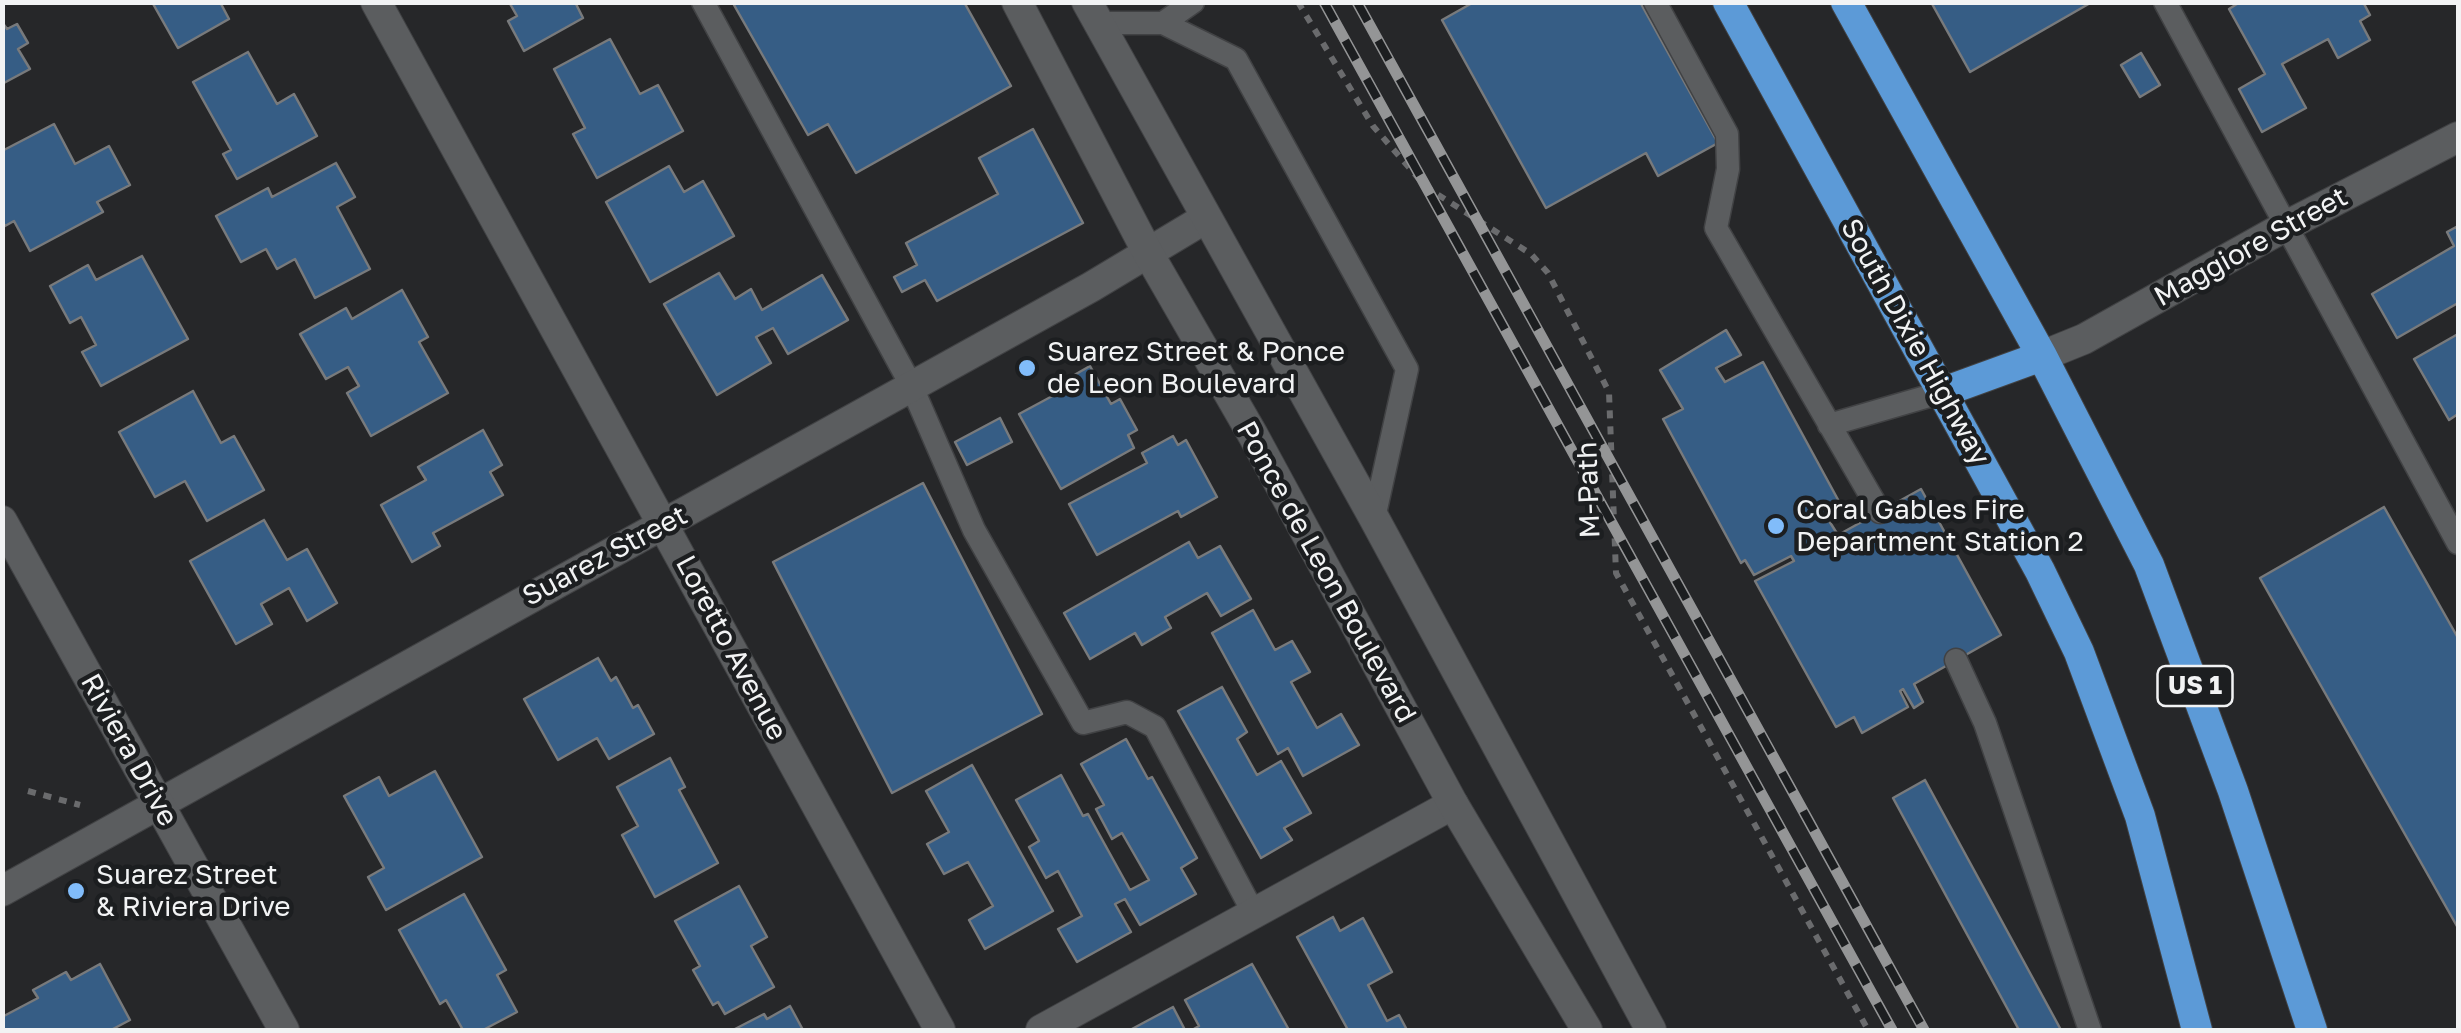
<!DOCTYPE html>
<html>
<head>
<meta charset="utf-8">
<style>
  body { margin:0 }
  #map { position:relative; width:2461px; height:1033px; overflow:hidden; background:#262729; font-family:"Golos Text",sans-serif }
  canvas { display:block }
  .frame { position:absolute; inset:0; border:5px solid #f2f3f4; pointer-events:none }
</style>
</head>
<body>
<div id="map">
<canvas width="2461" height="1033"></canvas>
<div class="frame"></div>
</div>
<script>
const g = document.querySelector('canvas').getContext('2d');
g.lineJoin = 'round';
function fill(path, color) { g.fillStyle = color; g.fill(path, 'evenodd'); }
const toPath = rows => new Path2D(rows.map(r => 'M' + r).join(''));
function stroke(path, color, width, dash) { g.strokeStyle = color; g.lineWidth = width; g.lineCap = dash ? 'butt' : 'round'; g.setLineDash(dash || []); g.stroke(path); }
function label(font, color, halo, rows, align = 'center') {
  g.font = font + ' "Golos Text",sans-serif'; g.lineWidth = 9; g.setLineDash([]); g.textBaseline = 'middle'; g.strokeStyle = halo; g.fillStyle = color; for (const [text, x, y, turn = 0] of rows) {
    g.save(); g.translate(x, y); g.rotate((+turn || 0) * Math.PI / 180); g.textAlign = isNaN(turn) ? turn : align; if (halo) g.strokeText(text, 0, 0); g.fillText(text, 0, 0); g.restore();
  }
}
const building = toPath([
  [152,2,220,2,229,19,178,48,152,2],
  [509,2,575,2,583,18,524,51,508,21,517,16,509,2],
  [738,2,964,2,1011,86,856,173,828,124,808,135,734,5,738,2],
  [1474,2,1640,2,1718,143,1658,176,1646,153,1546,208,1442,20,1474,2],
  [1931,2,2092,2,1970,72,1931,2],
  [2240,2,2363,2,2370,15,2360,21,2370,40,2338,58,2328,39,2282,64,2306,108,2262,132,2239,89,2265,74,2229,9,2240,2],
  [2,22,7,29,17,24,28,43,18,49,30,69,2,84,2,22],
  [610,39,640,94,658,85,683,131,597,178,573,134,585,128,554,69,610,39],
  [248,52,277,104,294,94,317,136,237,179,223,154,231,150,193,82,248,52],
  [2141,53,2160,85,2140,97,2121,65,2141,53],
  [54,124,75,164,109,146,130,185,97,202,103,212,30,251,14,221,5,226,2,221,2,151,54,124],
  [1033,129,1083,223,937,301,925,280,902,292,894,277,917,265,906,243,998,194,979,158,1033,129],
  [336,163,355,197,337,207,370,269,315,298,295,259,277,269,266,249,241,262,216,216,268,188,272,197,336,163],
  [669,166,684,192,703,181,734,236,650,282,606,202,669,166],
  [2458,226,2458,303,2397,338,2372,294,2454,246,2447,232,2458,226],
  [142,256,188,339,101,386,82,352,96,345,81,317,70,323,50,286,88,265,96,280,142,256],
  [719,273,735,299,751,289,762,310,822,275,848,320,788,354,773,328,756,337,771,363,717,395,664,304,719,273],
  [402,290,428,337,419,342,448,393,371,436,347,393,359,386,348,367,326,379,300,334,346,308,352,319,402,290],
  [1726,330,1741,355,1716,368,1725,382,1763,362,1842,507,1826,516,1838,535,1921,489,2001,635,1914,684,1923,702,1914,708,1903,689,1900,691,1908,707,1862,733,1854,717,1836,727,1755,581,1794,561,1791,556,1754,575,1745,560,1741,563,1663,419,1683,409,1660,370,1726,330],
  [2458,334,2458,414,2449,420,2414,359,2458,334],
  [1090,366,1111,404,1120,399,1137,430,1128,435,1134,448,1061,489,1019,414,1058,393,1055,386,1090,366],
  [193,391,221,443,234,436,264,490,207,521,185,481,155,497,119,432,193,391],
  [1000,418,1012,442,967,465,955,442,1000,418],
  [483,430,502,465,490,472,503,495,433,533,440,546,412,562,381,505,426,480,418,467,483,430],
  [1173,436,1178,445,1186,440,1217,497,1181,517,1178,511,1097,555,1069,504,1147,463,1142,453,1173,436],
  [923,483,1042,714,892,793,773,562,923,483],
  [2384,507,2458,638,2458,928,2260,578,2384,507],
  [264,520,287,560,307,549,337,603,307,621,289,588,261,604,272,624,236,644,190,561,264,520],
  [1189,542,1198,558,1220,546,1251,599,1221,616,1207,593,1165,617,1171,628,1142,645,1135,633,1090,659,1064,613,1189,542],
  [1253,610,1275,650,1292,641,1310,672,1291,682,1317,728,1341,714,1359,745,1303,776,1288,748,1278,754,1212,633,1253,610],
  [598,658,611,681,616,677,633,708,638,705,654,734,609,759,597,738,558,760,524,699,598,658],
  [1222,687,1247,732,1237,739,1257,775,1281,761,1311,813,1284,828,1292,840,1261,858,1178,711,1222,687],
  [1126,739,1148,779,1152,777,1197,858,1181,868,1196,894,1140,925,1125,899,1115,904,1131,932,1077,962,1058,929,1082,916,1058,871,1046,878,1029,847,1039,841,1016,800,1061,775,1083,816,1088,814,1130,890,1149,880,1122,833,1112,839,1096,809,1104,805,1081,764,1126,739],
  [670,758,685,787,679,790,718,863,655,897,622,835,638,826,617,787,670,758],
  [972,765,1053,911,985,949,969,920,993,906,968,862,944,874,927,844,949,832,926,791,972,765],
  [435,771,482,857,386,910,368,877,384,868,344,796,379,777,389,796,435,771],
  [1925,780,2061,1030,2019,1030,1893,798,1925,780],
  [739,886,767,937,751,946,774,987,725,1014,718,1002,713,1005,693,970,700,966,675,921,739,886],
  [464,894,506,970,497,975,517,1012,483,1030,463,1030,446,1000,440,1004,399,930,464,894],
  [1333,917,1340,931,1363,918,1392,972,1368,985,1387,1021,1399,1015,1407,1030,1348,1030,1297,937,1333,917],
  [100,964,130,1020,111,1030,2,1030,2,1017,38,998,33,990,66,972,71,980,100,964],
  [1252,964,1289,1030,1192,1030,1199,1026,1185,1000,1252,964],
  [790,1006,803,1030,733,1030,764,1014,767,1019,790,1006],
  [1173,1007,1185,1030,1130,1030,1173,1007]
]);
const path = toPath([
  [1298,2,1373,126,1426,187,1531,254,1548,273,1609,392,1616,573,1868,1030],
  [28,791,80,805]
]);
const service = toPath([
  [703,2,911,385,974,530,1083,723,1127,712,1155,727,1253,912],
  [1655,2,1727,134,1728,169,1716,228,1880,512],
  [2165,2,2458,543],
  [1098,23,1163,23,1236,59,1407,369,1374,518],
  [1163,23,1193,2],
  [1829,425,1943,392],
  [1956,660,1985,723,2090,1030]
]);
const minor = toPath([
  [376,2,940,1030],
  [2042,356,2084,339,2284,227,2458,137],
  [2,891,1091,287,1206,218],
  [1041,1030,1453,804]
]);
const tertiary = toPath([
  [1017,2,1148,253,1253,435,1453,804,1587,1030],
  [1087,2,1374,518,1651,1030],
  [2,521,284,1030]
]);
const trunk = toPath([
  [1728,2,2040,571,2079,652,2140,816,2197,1030],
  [1846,2,2042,356,2149,565,2233,791,2312,1030],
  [1943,392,2042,356]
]);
const rail = toPath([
  [1324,2,1892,1030],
  [1357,2,1924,1030]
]);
const markers = [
  [1027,368,10,"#81bcfa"],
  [1776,526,10,"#81bcfa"],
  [76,891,10,"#81bcfa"]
];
const shields = [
  [2195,686,75]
];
const shieldNames = [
  ["US 1",2195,686]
];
const streetNames = [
  ["Maggiore Street",2251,247,-29],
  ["South Dixie Highway",1915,342,61],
  ["M-Path",1589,490,-92],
  ["Suarez Street",605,556,-28],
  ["Ponce de Leon Boulevard",1326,572,61],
  ["Loretto Avenue",731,648,62],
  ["Riviera Drive",129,750,61]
];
const poiNames = [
  ["Suarez Street & Ponce",1047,352],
  ["de Leon Boulevard",1047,384],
  ["Coral Gables Fire",1796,510],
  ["Department Station 2",1796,542],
  ["Suarez Street",96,875],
  ["& Riviera Drive",96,907]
];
fill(building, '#365d85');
stroke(building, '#787a7c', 2.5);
stroke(service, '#414244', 25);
stroke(minor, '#414244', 32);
stroke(tertiary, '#414244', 32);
stroke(trunk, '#414244', 32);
stroke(path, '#6a6b6d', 6, [8, 8]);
stroke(service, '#5b5d5f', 22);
stroke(minor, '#5b5d5f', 30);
stroke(tertiary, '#5b5d5f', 30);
stroke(trunk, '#5c9ad7', 30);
stroke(rail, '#949596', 11);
stroke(rail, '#1c1e20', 8, [22]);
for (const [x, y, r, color] of markers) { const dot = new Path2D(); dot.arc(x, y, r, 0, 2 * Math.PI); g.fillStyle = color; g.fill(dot); stroke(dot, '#1c1e20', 4); }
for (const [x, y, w] of shields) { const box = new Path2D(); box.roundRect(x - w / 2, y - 20, w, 40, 8); g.fillStyle = '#1c1e20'; g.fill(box); stroke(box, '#f2f3f4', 2.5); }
label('bold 25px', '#f2f3f4', null, shieldNames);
label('28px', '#f2f3f4', '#1c1e20', streetNames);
label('28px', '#f2f3f4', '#1c1e20', poiNames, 'left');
</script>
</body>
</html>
